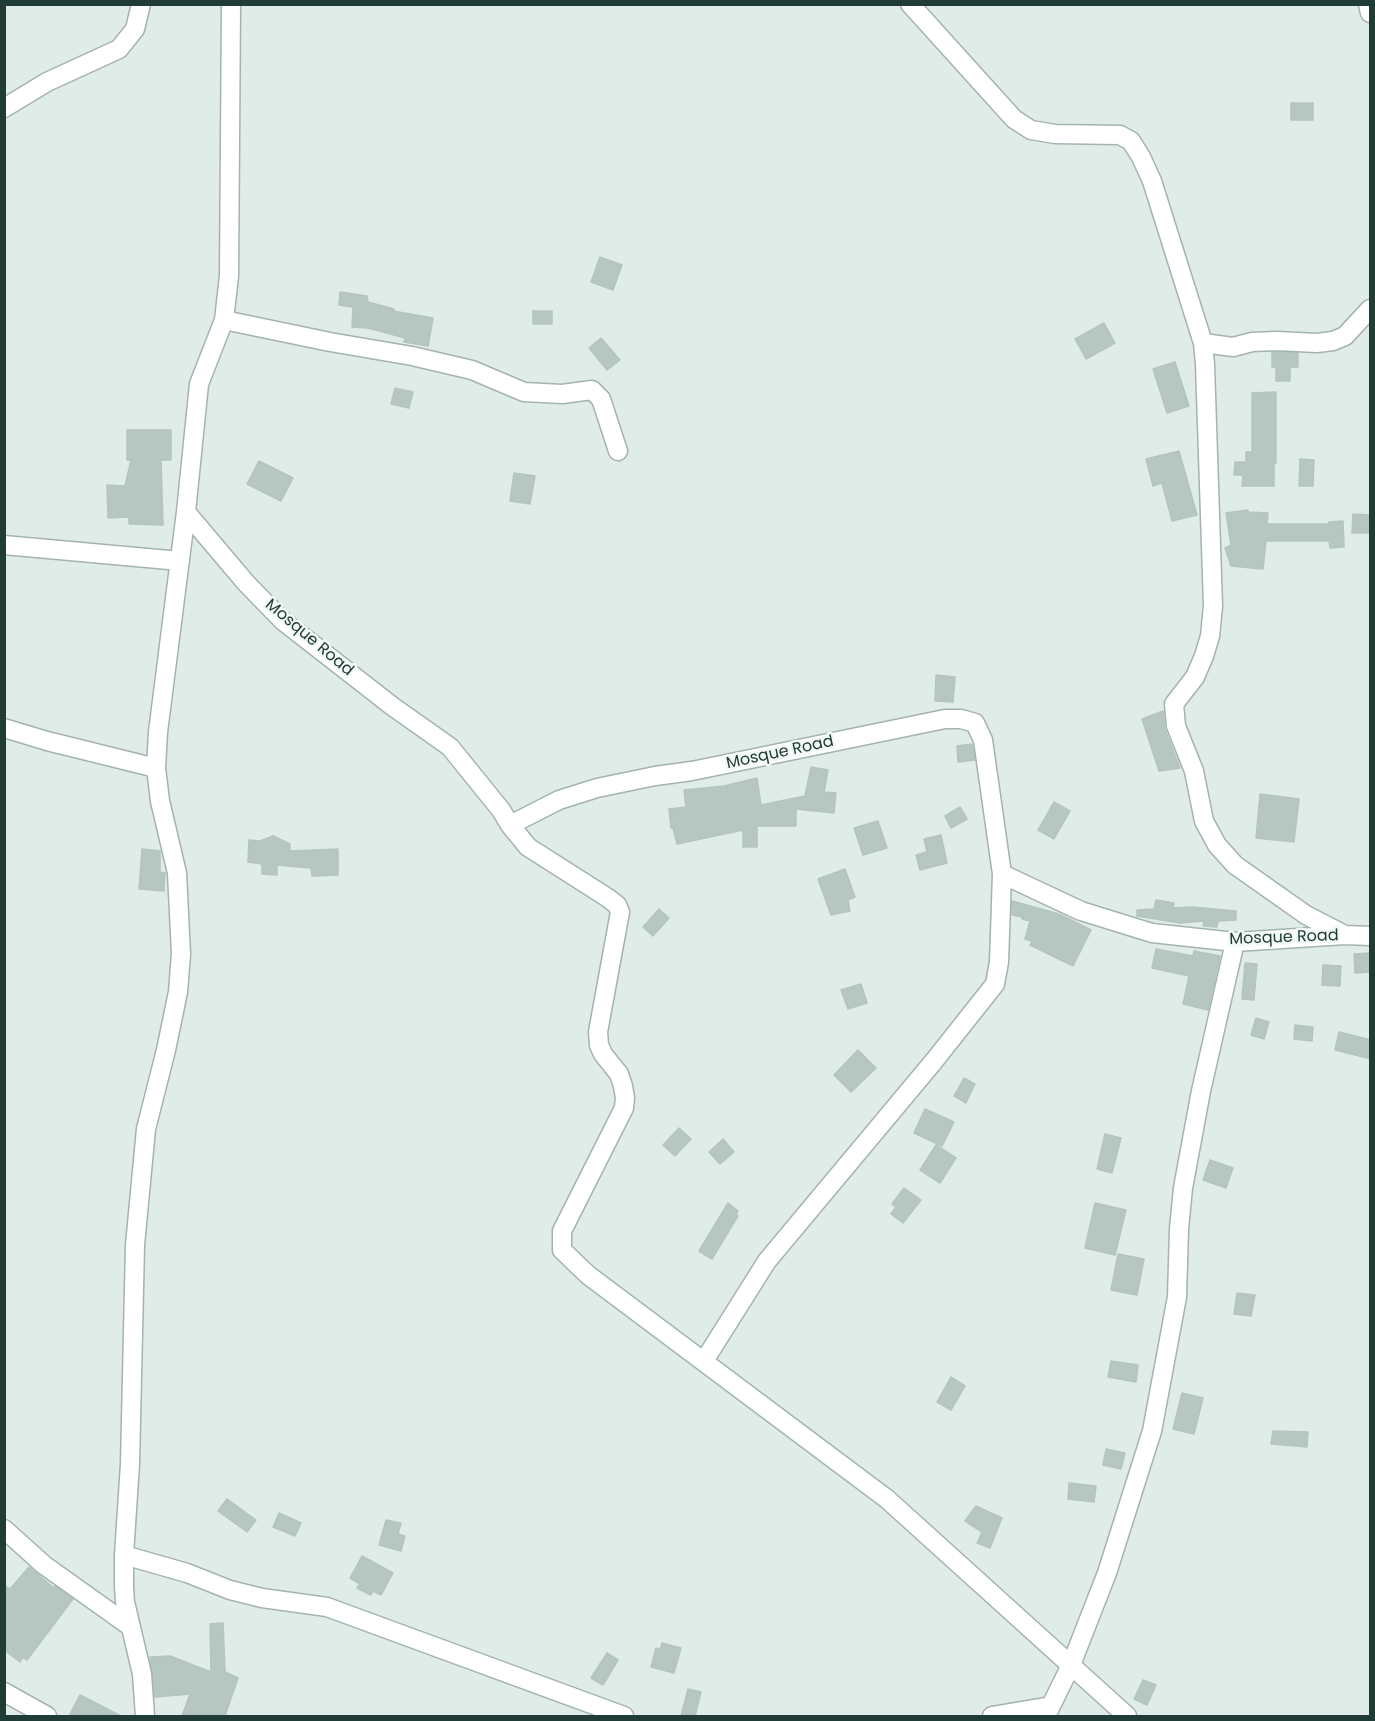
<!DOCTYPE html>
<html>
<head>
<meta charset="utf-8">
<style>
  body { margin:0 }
  #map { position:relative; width:1375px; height:1721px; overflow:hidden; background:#e0ece7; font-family:Poppins,sans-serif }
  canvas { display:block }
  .frame { position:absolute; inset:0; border:6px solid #213c36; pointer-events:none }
</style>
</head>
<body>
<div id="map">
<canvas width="1375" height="1721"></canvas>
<div class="frame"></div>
</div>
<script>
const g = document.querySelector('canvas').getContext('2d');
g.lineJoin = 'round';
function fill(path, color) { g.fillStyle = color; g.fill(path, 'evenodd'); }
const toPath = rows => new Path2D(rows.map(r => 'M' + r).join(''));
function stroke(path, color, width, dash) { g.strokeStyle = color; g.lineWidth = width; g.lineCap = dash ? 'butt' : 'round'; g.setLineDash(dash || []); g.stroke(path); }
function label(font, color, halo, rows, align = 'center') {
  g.font = font + ' Poppins,sans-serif'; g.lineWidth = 5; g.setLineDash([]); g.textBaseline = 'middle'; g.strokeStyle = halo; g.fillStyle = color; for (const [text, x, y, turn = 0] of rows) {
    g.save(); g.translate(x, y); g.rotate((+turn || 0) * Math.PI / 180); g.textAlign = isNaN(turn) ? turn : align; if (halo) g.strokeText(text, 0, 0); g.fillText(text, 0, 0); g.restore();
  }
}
const building = toPath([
  [1291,103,1313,103,1313,120,1291,120,1291,103],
  [600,257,622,265,613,290,591,282,600,257],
  [340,292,367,296,368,302,394,309,393,311,433,318,428,346,404,342,405,338,368,328,352,327,353,307,339,305,340,292],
  [533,311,552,311,552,324,533,324,533,311],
  [1104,323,1115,343,1086,359,1075,339,1104,323],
  [601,338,620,360,607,370,589,348,601,338],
  [1272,352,1298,353,1298,367,1290,367,1290,381,1276,381,1276,367,1272,367,1272,352],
  [1175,362,1189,406,1167,413,1153,369,1175,362],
  [395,388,413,392,409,408,391,404,395,388],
  [1276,392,1276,463,1274,463,1274,486,1242,486,1243,475,1234,475,1235,462,1246,462,1246,452,1252,452,1252,393,1276,392],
  [127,430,171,430,171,460,161,460,163,525,129,524,129,517,108,518,107,485,125,486,131,460,127,460,127,430],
  [1179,451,1197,515,1172,521,1162,483,1153,486,1146,459,1179,451],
  [1300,459,1314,460,1313,486,1299,486,1300,459],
  [259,461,293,478,281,501,247,484,259,461],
  [514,473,535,476,530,504,510,501,514,473],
  [1248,510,1248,512,1268,513,1267,524,1329,524,1329,522,1343,521,1344,547,1330,548,1329,541,1266,541,1263,569,1231,566,1225,548,1231,545,1226,513,1248,510],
  [1353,514,1371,515,1371,533,1352,533,1353,514],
  [936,675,955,677,953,702,935,701,936,675],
  [1163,711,1165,730,1180,768,1159,771,1142,719,1163,711],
  [972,744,975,760,958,762,957,746,972,744],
  [811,767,828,770,824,792,836,793,834,813,796,809,796,826,757,826,757,847,743,847,743,830,677,844,673,828,671,828,669,809,686,807,684,790,724,786,757,778,761,805,805,796,811,767],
  [1260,794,1299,799,1294,842,1256,838,1260,794],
  [1054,802,1070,811,1054,839,1038,830,1054,802],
  [960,807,967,819,951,828,945,816,960,807],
  [878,821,887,848,863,855,854,828,878,821],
  [941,835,947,863,920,870,916,855,927,852,924,839,941,835],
  [273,836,290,844,290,851,338,849,338,875,312,876,311,868,277,865,277,875,262,874,262,864,248,862,249,840,260,841,273,836],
  [142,849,160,851,160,872,165,873,164,891,139,889,142,849],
  [845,869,855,897,848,900,850,911,831,915,818,879,845,869],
  [1156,900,1174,903,1173,908,1192,907,1236,911,1236,920,1218,921,1217,927,1203,926,1204,921,1180,923,1137,916,1137,910,1154,909,1156,900],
  [1012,901,1059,914,1091,930,1073,966,1030,945,1032,941,1025,939,1030,921,1022,919,1022,917,1012,915,1012,901],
  [659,909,669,918,653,936,643,927,659,909],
  [1156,949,1193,956,1194,951,1220,956,1208,1010,1183,1004,1189,976,1152,968,1156,949],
  [1371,953,1371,972,1355,973,1354,954,1371,953],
  [1245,963,1257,964,1254,1000,1242,999,1245,963],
  [1323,965,1341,966,1340,986,1322,985,1323,965],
  [861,984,867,1003,848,1009,841,990,861,984],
  [1256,1018,1269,1022,1264,1039,1251,1035,1256,1018],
  [1295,1025,1313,1027,1312,1041,1294,1039,1295,1025],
  [1339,1032,1371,1040,1371,1059,1335,1050,1339,1032],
  [858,1050,876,1068,851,1092,834,1075,858,1050],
  [964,1078,975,1084,966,1103,954,1096,964,1078],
  [925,1109,954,1122,942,1146,914,1133,925,1109],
  [679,1128,691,1139,675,1156,663,1145,679,1128],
  [1105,1134,1121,1138,1112,1173,1097,1169,1105,1134],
  [723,1139,734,1152,720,1164,709,1152,723,1139],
  [936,1145,956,1158,940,1183,920,1170,936,1145],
  [1210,1160,1233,1168,1226,1188,1203,1180,1210,1160],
  [904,1188,921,1200,903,1223,891,1214,896,1207,892,1204,904,1188],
  [728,1203,738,1211,736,1214,738,1216,712,1259,699,1251,728,1203],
  [1095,1203,1126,1210,1115,1255,1085,1248,1095,1203],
  [1118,1254,1144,1259,1137,1295,1111,1290,1118,1254],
  [1237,1293,1255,1295,1251,1316,1234,1314,1237,1293],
  [1111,1361,1138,1365,1136,1382,1108,1377,1111,1361],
  [951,1377,965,1386,951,1410,937,1402,951,1377],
  [1182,1393,1203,1398,1194,1434,1173,1429,1182,1393],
  [1273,1431,1308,1432,1307,1447,1271,1444,1273,1431],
  [1106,1449,1125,1453,1121,1469,1103,1465,1106,1449],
  [1069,1483,1096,1486,1094,1502,1068,1499,1069,1483],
  [227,1499,256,1520,247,1532,218,1511,227,1499],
  [976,1506,1002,1518,990,1548,977,1543,982,1532,965,1521,976,1506],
  [279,1513,301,1523,295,1536,273,1527,279,1513],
  [386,1520,401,1523,398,1534,405,1536,401,1551,379,1545,386,1520],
  [362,1556,393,1573,381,1595,373,1591,371,1595,357,1588,360,1584,350,1578,362,1556],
  [29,1567,54,1588,55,1586,73,1599,27,1660,23,1657,20,1662,4,1650,4,1585,10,1589,29,1567],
  [223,1623,225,1672,238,1678,225,1716,182,1716,190,1694,155,1697,150,1657,170,1656,211,1672,210,1624,223,1623],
  [662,1643,681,1648,674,1673,651,1667,656,1648,660,1650,662,1643],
  [607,1653,618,1660,603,1685,591,1678,607,1653],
  [1143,1680,1156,1685,1147,1705,1134,1699,1143,1680],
  [688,1689,701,1692,695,1716,681,1716,688,1689],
  [80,1695,121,1716,69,1716,80,1695]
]);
const minor = toPath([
  [910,4,1014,119,1031,130,1055,134,1120,135,1131,141,1141,157,1152,181,1203,343,1205,364,1213,606,1210,636,1204,656,1195,677,1174,704,1176,726,1194,771,1204,821,1217,845,1235,865,1306,915,1343,934],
  [1368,4,1370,13],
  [4,108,47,82,119,49,135,29,141,4],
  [224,320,330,342,412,356,472,370,524,392,562,394,592,390,601,399,618,451],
  [1203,343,1233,347,1252,342,1277,341,1317,343,1333,341,1345,336,1370,309],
  [186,512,246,583,283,621,392,706,450,747,501,810,510,825,559,800,597,788,655,776,692,771,945,719,961,719,975,723,983,740,1002,874,1081,911,1152,933,1235,942,1345,935,1370,936],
  [4,545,180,561],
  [4,728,47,741,156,768],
  [510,825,528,847,608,898,617,905,620,912,598,1032,599,1045,603,1054,619,1074,623,1086,625,1098,624,1108,562,1231,562,1250,588,1275,887,1499,1127,1716],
  [704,1361,767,1261,934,1061,995,984,999,962,1002,874],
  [4,1529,44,1565,131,1627],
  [124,1555,187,1573,230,1590,262,1598,327,1607,624,1716],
  [4,1692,47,1716],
  [145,1716,142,1674,125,1602,124,1587,124,1555,130,1464,135,1245,146,1129,166,1050,178,992,181,954,177,873,160,801,156,768,158,732,186,512,199,384,224,320,229,276,231,4],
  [992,1716,1051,1706],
  [1046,1716,1071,1665,1107,1573,1152,1431,1177,1297,1179,1229,1183,1188,1201,1091,1235,942]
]);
const streetNames = [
  ["Mosque Road",309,638,40],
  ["Mosque Road",780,753,-12],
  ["Mosque Road",1284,938,-2]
];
fill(building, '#b6c6c0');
stroke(building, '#b3c5be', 1.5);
stroke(minor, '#a3b4ae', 21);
stroke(minor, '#fff', 18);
label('16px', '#213c36', '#f1f8f5', streetNames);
</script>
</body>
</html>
